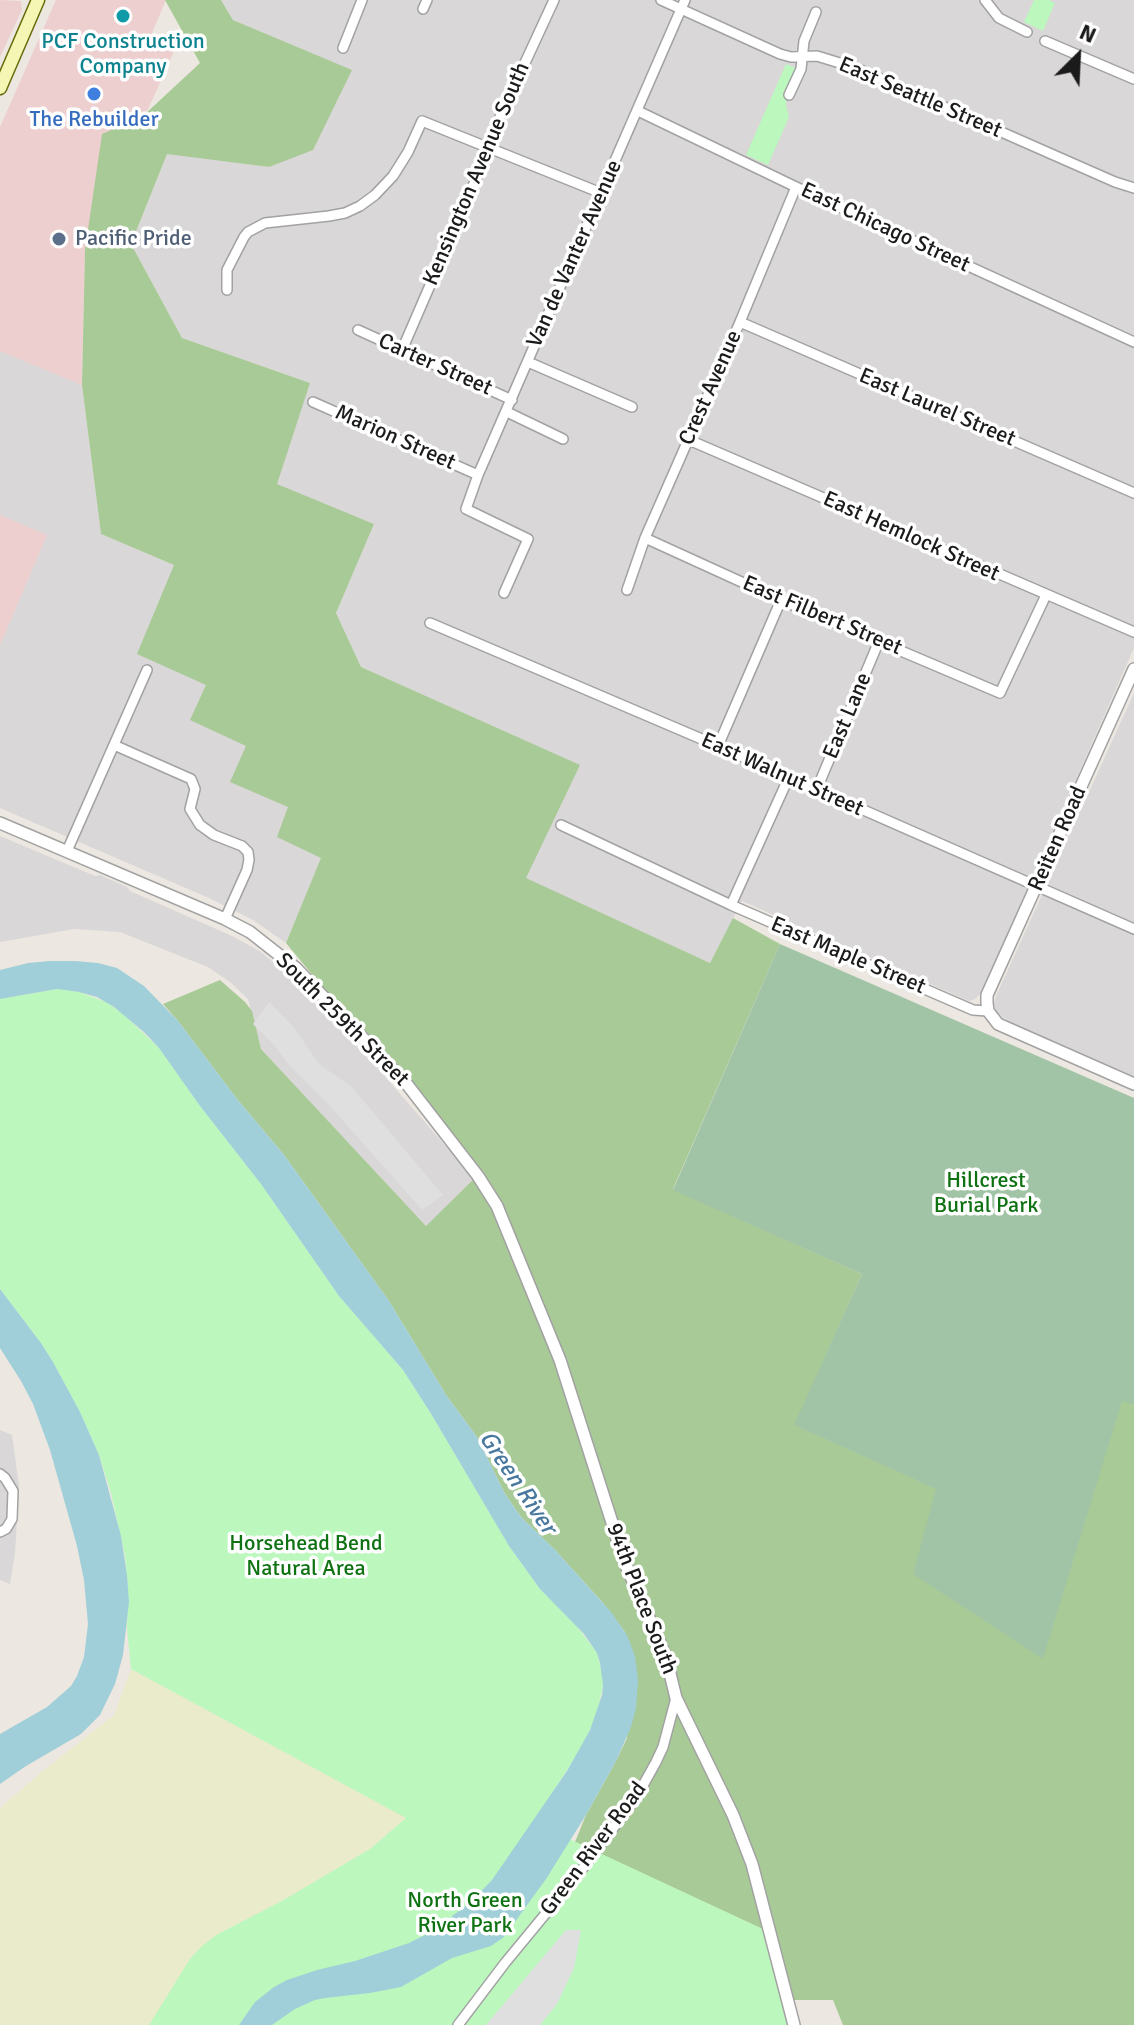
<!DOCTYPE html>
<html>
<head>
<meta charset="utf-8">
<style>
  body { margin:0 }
  #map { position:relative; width:1134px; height:2025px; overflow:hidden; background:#ece7e0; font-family:Signika,sans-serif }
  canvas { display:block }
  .north { position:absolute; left:1038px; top:16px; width:80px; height:80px; -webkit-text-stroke:6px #fff; paint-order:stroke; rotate:24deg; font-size:22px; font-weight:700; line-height:32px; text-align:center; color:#1b1b1b }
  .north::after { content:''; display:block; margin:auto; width:28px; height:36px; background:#1b1b1b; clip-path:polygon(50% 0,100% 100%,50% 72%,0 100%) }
</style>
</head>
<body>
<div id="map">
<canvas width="1134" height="2025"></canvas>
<div class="north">N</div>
</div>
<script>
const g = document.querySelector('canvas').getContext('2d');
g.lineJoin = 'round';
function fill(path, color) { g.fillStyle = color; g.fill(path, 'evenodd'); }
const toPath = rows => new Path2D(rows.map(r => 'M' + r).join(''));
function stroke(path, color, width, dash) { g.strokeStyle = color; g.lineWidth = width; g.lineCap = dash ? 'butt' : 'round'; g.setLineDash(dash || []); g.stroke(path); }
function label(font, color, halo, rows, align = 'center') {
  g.font = font + ' Signika,sans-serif'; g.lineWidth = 7; g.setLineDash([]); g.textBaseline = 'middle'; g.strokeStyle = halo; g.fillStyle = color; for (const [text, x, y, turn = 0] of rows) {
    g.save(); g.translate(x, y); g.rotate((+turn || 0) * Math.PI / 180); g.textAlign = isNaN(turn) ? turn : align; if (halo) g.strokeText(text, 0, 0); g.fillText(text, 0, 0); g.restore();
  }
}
const residential = toPath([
  [221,0,1134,0,1134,648,982,992,975,999,969,1001,742,901,710,963,525,878,579,765,361,667,336,613,374,524,276,484,310,383,182,338,131,244,167,153,269,167,351,70,233,20],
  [0,351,82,385,101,534,174,565,207,685,322,857,286,943,253,920,209,898,0,808,0,645,47,535,0,515],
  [1134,693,1134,1076,1014,1024,1002,1017,996,1011,994,1004,996,996],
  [0,836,95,876,100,875,127,887,130,891,232,936,261,952,283,971,381,1072,477,1182,426,1226,261,1049,248,999,230,982,208,967,120,932,74,929,0,942],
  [0,1430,12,1435,19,1486,15,1553,10,1584,0,1580]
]);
const commercial = toPath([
  [0,0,21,1,22,10,0,57],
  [56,0,166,0,150,38,175,49,85,250,82,385,0,351,0,127],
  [0,515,47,535,0,645]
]);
const farmland = toPath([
  [131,1669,407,1818,370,1849,280,1902,218,1934,149,2025,0,2025,0,1808,44,1770,114,1715]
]);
const forest = toPath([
  [165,0,221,0,233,20,352,70,313,150,269,167,167,154,131,244,182,338,310,383,277,484,374,524,336,613,361,667,580,765,526,878,710,963,733,918,780,944,673,1189,862,1274,795,1425,937,1489,1123,1400,1134,1405,1134,2025,843,2025,833,2000,788,2000,769,1932,575,1842,586,1815,616,1761,627,1738,625,1632,603,1603,556,1551,521,1517,505,1494,477,1437,446,1395,389,1301,284,1155,237,1099,178,1021,163,1004,220,980,245,1002,252,1011,261,1049,426,1226,478,1175,286,943,321,858,277,837,288,807,230,782,246,746,190,720,206,685,137,654,174,565,101,534,82,385,85,250,102,134,143,116,200,63]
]);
const cemetery = toPath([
  [780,944,1134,1098,1134,1405,1122,1401,1043,1659,913,1574,936,1489,794,1425,862,1274,673,1190]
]);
const park = toPath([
  [1034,0,1049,0,1055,3,1043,31,1024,22],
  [786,64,798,69,787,95,786,104,789,117,768,165,746,155],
  [57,989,79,992,106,1002,122,1013,159,1048,200,1106,261,1184,339,1296,403,1370,430,1412,509,1546,540,1589,576,1625,597,1653,602,1673,603,1685,596,1718,577,1755,533,1822,769,1932,794,2025,149,2025,190,1959,203,1945,218,1934,280,1902,370,1849,406,1818,131,1669,127,1628,128,1588,125,1556,111,1493,99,1455,80,1412,53,1362,41,1343,0,1289,0,999]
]);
const parking = toPath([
  [269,1002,293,1026,319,1064,351,1086,443,1195,422,1210,330,1106,288,1064,274,1045,253,1024],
  [566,1930,581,1930,574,1968,557,2004,540,2025,486,2025]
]);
const water = toPath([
  [50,961,75,961,98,963,117,968,144,986,178,1021,237,1099,284,1155,389,1301,446,1395,477,1437,505,1494,521,1517,556,1551,611,1612,627,1635,635,1656,638,1680,636,1708,631,1727,616,1761,586,1815,546,1879,504,1937,491,1946,452,1958,401,1987,370,1993,325,1998,315,2000,295,2009,272,2025,239,2025,255,2002,274,1987,287,1980,317,1970,355,1961,409,1943,433,1931,451,1917,472,1901,492,1880,567,1771,590,1730,602,1695,603,1685,600,1663,597,1653,584,1634,540,1589,509,1546,430,1412,403,1370,339,1296,261,1184,200,1106,159,1048,145,1033,114,1007,97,997,79,992,57,989,0,999,0,970,28,963],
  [0,1289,41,1343,53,1362,80,1412,99,1455,121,1536,127,1575,129,1602,123,1655,115,1684,100,1715,81,1734,26,1766,0,1784,0,1734,47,1707,71,1686,77,1676,84,1657,88,1624,84,1580,77,1546,50,1450,33,1404,21,1381,0,1348]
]);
const minor = toPath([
  [661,0,780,54,791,57,817,56,856,68,1115,182,1134,188],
  [985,0,999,18,1027,32],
  [423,9,427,0],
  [1045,41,1134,79],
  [343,48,362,0],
  [789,95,801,69,804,41,816,12],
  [638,111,796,187,1134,342],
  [227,290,227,270,244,237,248,232,265,223,329,216,345,213,360,206,375,195,393,176,408,152,422,121,601,193],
  [740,322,1134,493],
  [358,330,512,400],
  [402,350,489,149,494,130,554,0],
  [528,362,632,407],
  [313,402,478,475],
  [507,412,563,439],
  [689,440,1134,632],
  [645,538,781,600,1000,693,1046,595],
  [627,590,645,538,740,322,796,187],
  [504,593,528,539,466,509,478,475,685,0],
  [430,623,718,746,1134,929],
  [114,745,191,779,195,789,190,809,200,825,214,835,242,846,248,852,249,860,247,870,225,919],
  [718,746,781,600],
  [816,791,879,641],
  [561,825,731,905,973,1010,988,1011],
  [67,851,147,670],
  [731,905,788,779],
  [0,1474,5,1478,13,1491,12,1519,6,1529,0,1532],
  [458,2025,505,1963,580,1872,636,1798,656,1762,663,1747,676,1698]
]);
const tertiary = toPath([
  [1134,669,987,995,987,1003,988,1011,998,1024,1134,1084],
  [0,823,225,919,250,932,269,947,296,968,406,1083,478,1176,497,1206,560,1360,625,1563,666,1657,676,1698,733,1815,752,1864,794,2025]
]);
const secondary = toPath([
  [0,88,38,0]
]);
const markers = [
  [123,16,8,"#0f9aa8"],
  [94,94,8,"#3f7fe0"],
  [59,239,8,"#5c6f8a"]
];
const cultureNames = [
  ["PCF Construction",123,42],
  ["Company",123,67]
];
const streetNames = [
  ["East Seattle Street",920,98,23],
  ["Kensington Avenue South",477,174,-67],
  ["East Chicago Street",885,228,25],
  ["Van de Vanter Avenue",575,254,-66],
  ["Carter Street",435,365,24],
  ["Crest Avenue",711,388,-66],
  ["East Laurel Street",937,408,23],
  ["Marion Street",395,438,24],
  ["East Hemlock Street",911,537,24],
  ["East Filbert Street",822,616,23],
  ["East Lane",848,716,-67],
  ["East Walnut Street",782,775,24],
  ["Reiten Road",1058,839,-66],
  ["East Maple Street",848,956,23],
  ["South 259th Street",342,1020,45],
  ["94th Place South",641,1599,69],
  ["Green River Road",594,1849,-53]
];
const shopNames = [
  ["The Rebuilder",94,120]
];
const serviceNames = [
  ["Pacific Pride",75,239]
];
const parkNames = [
  ["Hillcrest",986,1181],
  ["Burial Park",986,1206],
  ["Horsehead Bend",306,1544],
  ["Natural Area",306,1569],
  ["North Green",465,1901],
  ["River Park",465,1926]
];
const waterNames = [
  ["Green River",517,1483,56]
];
fill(residential, '#d9d7d7');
fill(commercial, '#edcfcf');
fill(farmland, '#eaebcb');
fill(forest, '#a8ca96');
fill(cemetery, '#a2c4a6');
fill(park, '#bcf7be');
fill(parking, '#dfdfdf');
fill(water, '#a1cfd9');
stroke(minor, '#a2a2a2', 12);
stroke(tertiary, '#a2a2a2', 14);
stroke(secondary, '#656b08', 15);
stroke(minor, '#fff', 9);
stroke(tertiary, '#fff', 11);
stroke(secondary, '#f6f6b4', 12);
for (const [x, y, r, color] of markers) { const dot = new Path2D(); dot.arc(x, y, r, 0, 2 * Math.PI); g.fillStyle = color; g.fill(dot); stroke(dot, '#fff', 3); }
label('22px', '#0d838f', '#fff', cultureNames);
label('22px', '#1b1b1b', '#fff', streetNames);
label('22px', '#366cbe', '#fff', shopNames);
label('22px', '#4e5e75', '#fff', serviceNames, 'left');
label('22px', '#0f7212', '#fff', parkNames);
label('italic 24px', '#49789f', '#fff', waterNames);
</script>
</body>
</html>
